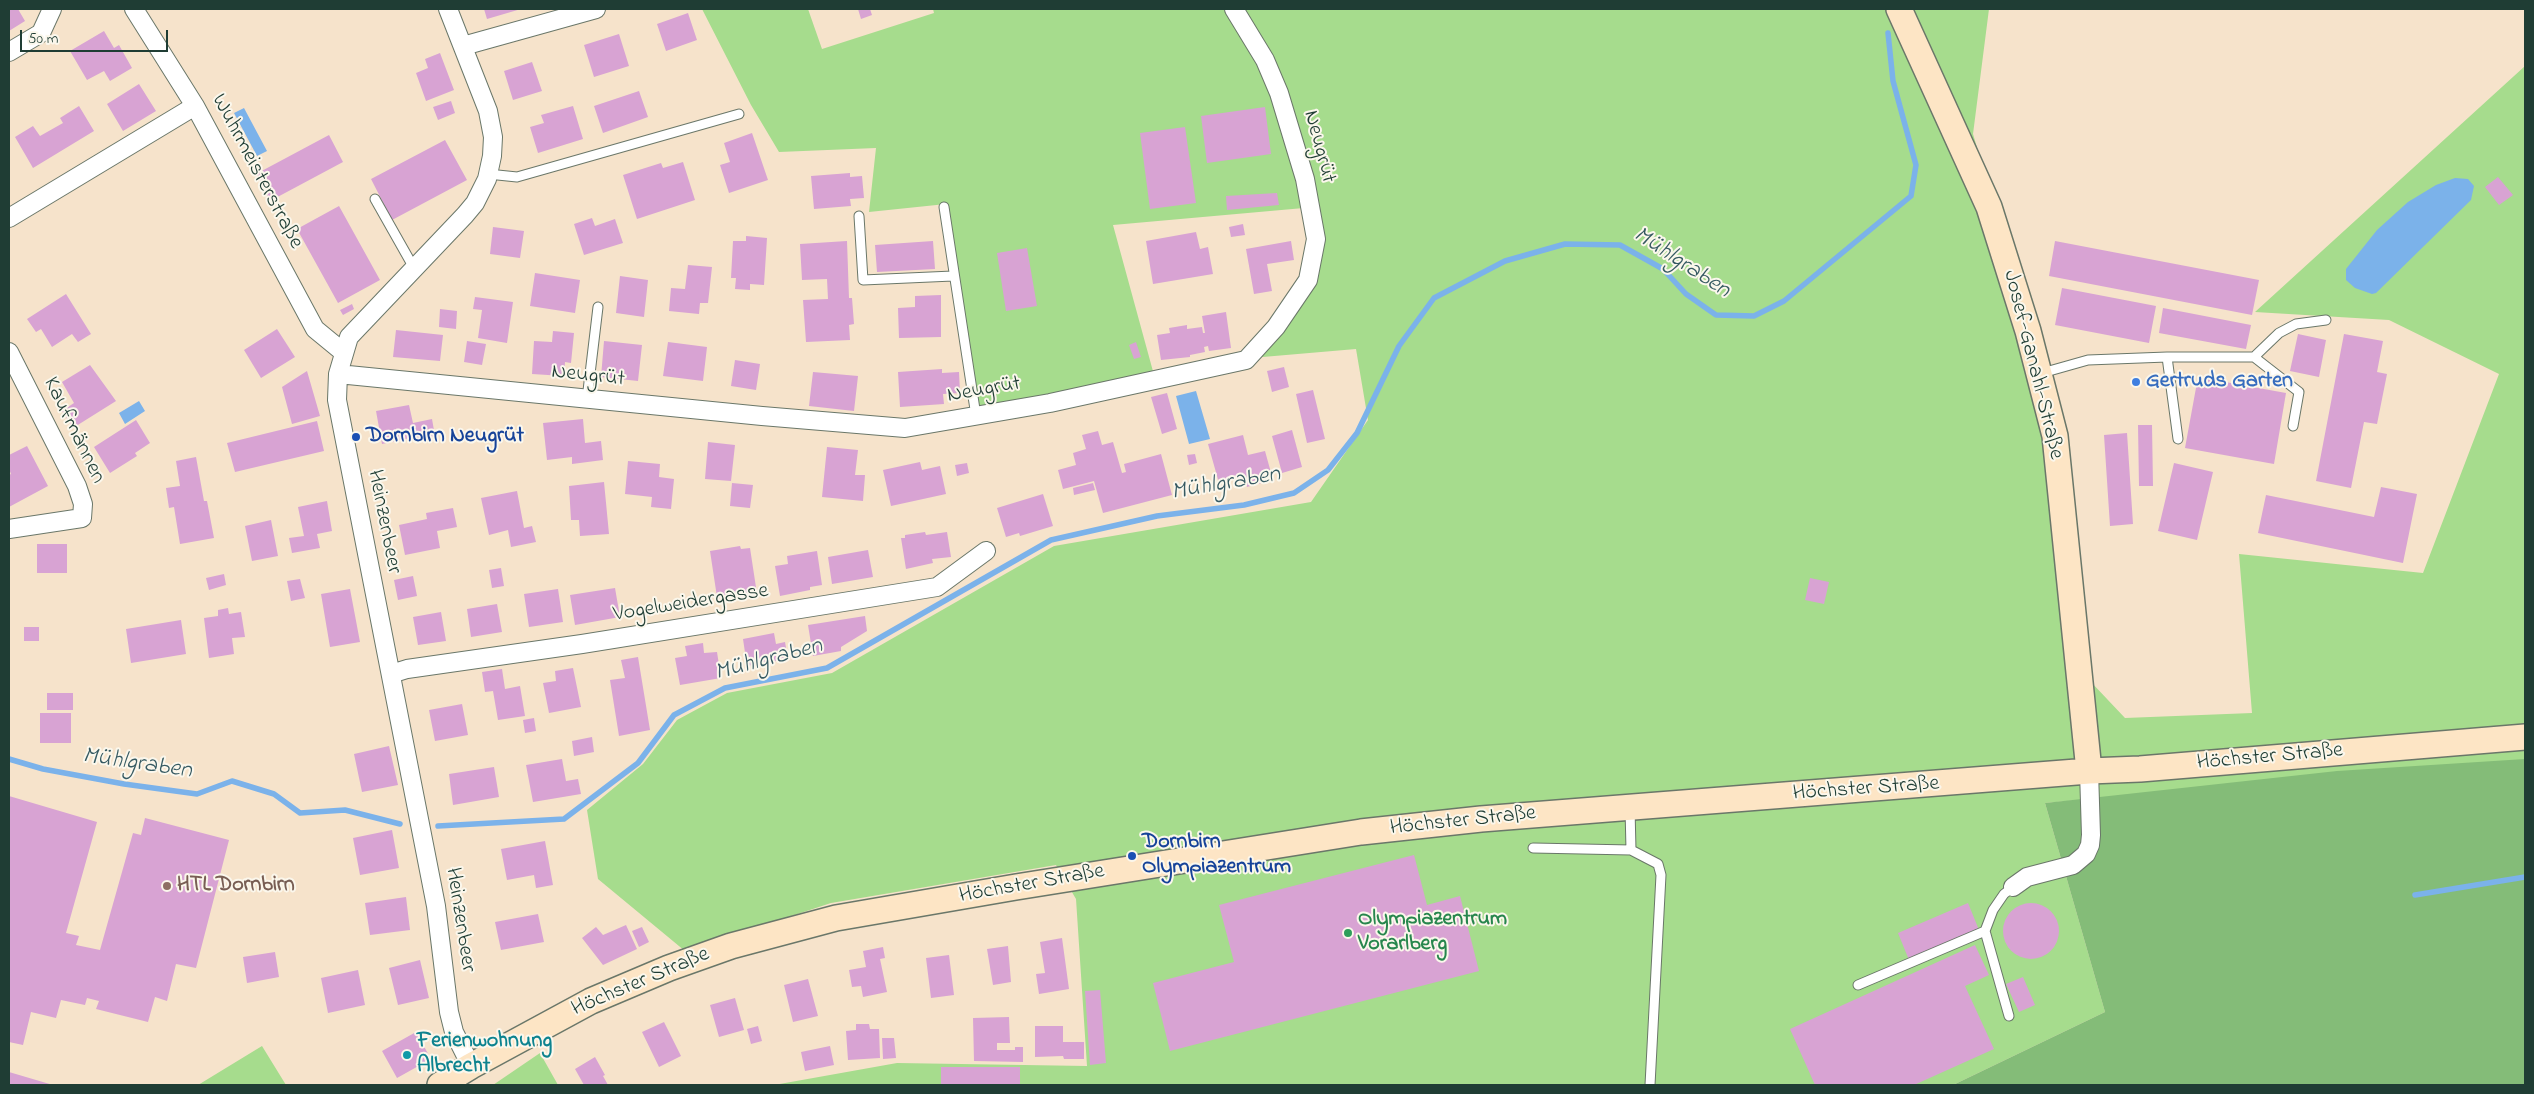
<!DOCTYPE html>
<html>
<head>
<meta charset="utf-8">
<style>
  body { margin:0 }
  #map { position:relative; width:2534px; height:1094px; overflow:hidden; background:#f6e3cb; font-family:"Indie Flower",sans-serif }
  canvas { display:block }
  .frame { position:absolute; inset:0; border:10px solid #1f3d34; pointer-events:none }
  .scale { position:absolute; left:20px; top:30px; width:148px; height:22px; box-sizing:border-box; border:2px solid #1f3d34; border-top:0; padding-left:6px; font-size:15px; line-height:18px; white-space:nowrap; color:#1f3d34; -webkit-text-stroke:4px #fbf7ec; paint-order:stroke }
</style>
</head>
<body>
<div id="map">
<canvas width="2534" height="1094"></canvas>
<div class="frame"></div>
<div class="scale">50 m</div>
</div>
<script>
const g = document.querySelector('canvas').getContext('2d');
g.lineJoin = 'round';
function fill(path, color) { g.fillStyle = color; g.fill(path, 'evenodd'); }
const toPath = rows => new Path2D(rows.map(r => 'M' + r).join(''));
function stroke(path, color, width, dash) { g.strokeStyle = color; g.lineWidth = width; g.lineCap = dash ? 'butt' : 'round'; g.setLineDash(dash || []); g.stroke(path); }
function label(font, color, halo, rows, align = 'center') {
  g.font = font + ' "Indie Flower",sans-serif'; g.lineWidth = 4; g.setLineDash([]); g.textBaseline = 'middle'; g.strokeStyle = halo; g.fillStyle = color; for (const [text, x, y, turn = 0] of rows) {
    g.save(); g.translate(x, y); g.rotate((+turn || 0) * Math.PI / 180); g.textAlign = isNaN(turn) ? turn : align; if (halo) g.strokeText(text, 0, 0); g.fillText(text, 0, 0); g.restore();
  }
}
const green = toPath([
  [702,9,808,9,822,49,934,13,933,9,1989,9,1973,134,2045,377,2090,681,2125,718,2252,713,2239,554,2423,573,2499,374,2389,320,2255,312,2525,66,2525,761,2045,803,2105,1012,1953,1085,774,1085,897,1063,1087,1066,1076,899,1056,865,831,903,685,951,598,879,587,810,643,764,677,720,727,693,832,673,1054,546,1311,502,1368,420,1356,349,1251,358,1310,281,1315,207,1113,225,1154,375,977,410,946,204,869,212,876,148,779,152,751,105],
  [262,1046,286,1085,198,1085],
  [540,1053,558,1085,493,1085]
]);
const forest = toPath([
  [2525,759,2525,1085,1953,1085,2105,1012,2045,803,2337,771]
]);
const water = toPath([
  [244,108,267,151,257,156,234,113],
  [2455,178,2468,179,2474,186,2471,200,2376,293,2372,294,2355,288,2346,280,2346,269,2377,230,2408,202,2436,185],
  [1196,391,1210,439,1189,444,1176,396],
  [139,401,145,411,125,424,119,413]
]);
const stream = toPath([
  [9,759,43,769,124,784,197,794,232,781,274,794,300,813,345,810,400,824],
  [438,826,564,819,638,763,674,715,725,688,827,668,1051,540,1157,516,1244,505,1294,493,1328,470,1357,433,1399,346,1434,298,1505,261,1565,244,1620,245,1663,269,1686,294,1716,315,1754,316,1784,301,1911,196,1916,165,1893,81,1888,33],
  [2415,895,2525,877]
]);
const building = toPath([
  [9,9,18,9,25,21,9,31],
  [484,9,521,9,487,19],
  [858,9,870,9,872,15,861,19],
  [688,13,697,40,666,51,657,24],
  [104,31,114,48,119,45,132,68,110,81,104,71,87,80,70,51],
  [619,34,629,66,594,77,584,45],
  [440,53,454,90,426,101,416,73,428,68,425,59],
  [532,62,542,91,513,100,504,71],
  [139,84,156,111,123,131,107,104],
  [639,91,648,117,603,133,594,106],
  [451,101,455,113,438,120,433,107],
  [79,106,94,131,33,168,15,137,33,126,40,136,63,123,60,118],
  [573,106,583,139,538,153,530,127,544,123,541,115],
  [1265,107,1271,154,1207,163,1201,116],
  [1185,127,1196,203,1150,209,1140,133],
  [752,133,768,180,729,193,720,165,730,162,724,143],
  [329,135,343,162,270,201,256,174],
  [445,140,467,180,392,220,371,179],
  [683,162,695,200,637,219,623,175,661,163,663,168],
  [850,173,850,177,862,176,864,198,850,199,851,206,814,209,811,176],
  [2498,177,2513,195,2499,205,2485,187],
  [1277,193,1279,205,1227,210,1226,196],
  [339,206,380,280,338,303,297,229],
  [592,218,595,226,615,219,623,243,584,255,574,224],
  [1243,224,1245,235,1231,237,1229,227],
  [493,227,524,231,520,258,490,254],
  [1196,232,1200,249,1208,247,1213,274,1153,284,1146,241],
  [746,236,767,238,764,285,750,284,750,290,735,289,736,278,731,278,733,241,746,241],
  [847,241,849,298,852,298,854,324,849,325,850,340,806,342,803,300,828,299,827,279,802,280,800,244],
  [933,241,935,269,877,272,875,245],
  [1291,241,1294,260,1267,264,1272,291,1254,294,1246,249],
  [2055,241,2259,280,2252,315,2049,276],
  [1027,248,1037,306,1006,311,997,253],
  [688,265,712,267,708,303,700,303,699,314,669,311,671,288,685,289],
  [535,273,580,280,575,313,530,306],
  [620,276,648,280,644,317,616,313],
  [2062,288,2156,306,2149,343,2055,325],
  [66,294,91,334,78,342,72,334,52,347,41,329,36,332,27,319],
  [941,295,941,337,899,338,898,308,915,307,915,296],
  [475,297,513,302,507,343,478,338,482,310,473,309],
  [352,304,354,309,343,315,340,310],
  [2163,308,2251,325,2246,349,2159,333],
  [440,309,457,311,456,329,439,327],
  [1226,312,1231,348,1209,351,1208,346,1204,347,1205,352,1190,355,1190,357,1161,360,1157,335,1170,333,1169,328,1187,325,1187,329,1202,327,1203,333,1205,333,1202,316],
  [277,329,295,357,261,378,244,350],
  [396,330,443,335,440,361,393,357],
  [553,331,574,333,571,363,565,362,564,376,532,374,534,341,552,342],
  [2298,334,2326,340,2319,377,2290,371],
  [2344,334,2383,341,2377,372,2387,374,2377,424,2364,422,2351,488,2316,481],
  [467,341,486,344,482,365,464,362],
  [604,341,642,345,638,381,601,377],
  [668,342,707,347,703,381,663,376],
  [1136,342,1141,357,1134,359,1129,345],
  [735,360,760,364,756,390,731,386],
  [90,365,116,401,73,428,62,411,74,403,62,382],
  [1284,367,1289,387,1272,392,1267,371],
  [942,369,942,373,959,372,960,393,943,394,944,404,900,407,898,372],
  [307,371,320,416,292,424,282,387],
  [813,372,858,376,854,411,809,406],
  [2198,377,2286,393,2274,464,2185,448],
  [1313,390,1325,439,1307,443,1296,394],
  [1167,393,1177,429,1162,434,1151,397],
  [409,405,413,423,432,419,435,436,416,440,415,437,382,444,376,411],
  [583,419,585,443,601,441,603,460,572,464,572,457,547,460,543,423],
  [136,420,150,443,135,453,137,456,110,473,94,447],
  [317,421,324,451,235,472,227,443],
  [2138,425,2152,425,2153,486,2139,486],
  [1292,430,1302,467,1282,473,1272,436],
  [1098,431,1102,445,1113,442,1122,473,1126,472,1124,464,1161,454,1172,495,1103,513,1094,481,1063,489,1058,470,1076,465,1073,453,1086,449,1082,435],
  [2127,433,2133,524,2110,526,2104,435],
  [1243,435,1248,455,1265,451,1273,480,1247,487,1244,476,1219,483,1208,444],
  [708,442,735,445,731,481,705,479],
  [27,446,48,486,9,507,9,475,11,474,9,469,9,455],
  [827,447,858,450,855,475,865,475,863,501,822,497],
  [1195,454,1197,463,1189,465,1187,455],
  [196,457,204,501,207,501,214,538,180,544,174,507,169,508,166,488,180,486,176,461],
  [628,461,660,464,659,477,674,479,671,509,651,507,652,497,625,494],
  [920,462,922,470,940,466,946,494,891,506,883,470],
  [967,463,969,473,957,476,955,465],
  [2174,463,2213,472,2197,540,2158,531],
  [604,482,609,534,580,536,579,520,571,520,569,486],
  [732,483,753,485,750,508,730,506],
  [1093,483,1095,490,1074,495,1073,488],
  [2381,487,2417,494,2403,563,2258,533,2266,495,2374,517],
  [517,491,524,528,532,526,536,542,511,547,508,530,489,535,481,498],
  [1043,494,1053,526,1020,536,1019,533,1006,537,997,508],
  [327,501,332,531,317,534,320,548,292,553,289,538,304,536,298,507],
  [453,508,457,527,437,531,440,548,405,555,399,525,427,519,426,513],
  [271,520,278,556,252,561,245,526],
  [925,532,926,535,947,532,951,557,932,559,933,563,906,569,901,538,905,538,905,535],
  [37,544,67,544,67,573,37,573],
  [740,546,741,549,750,548,757,594,746,595,746,592,717,597,710,551],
  [868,550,873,577,832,584,828,557],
  [817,551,822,585,810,587,810,590,780,596,775,566,788,564,787,556],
  [501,568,504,586,492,588,489,570],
  [224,574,226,585,209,590,206,578],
  [413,576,417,596,398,600,394,580],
  [1810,578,1829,582,1824,604,1805,600],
  [300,579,305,598,291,601,287,581],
  [615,588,620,617,575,625,570,595],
  [350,589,360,642,330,647,321,594],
  [558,589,563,622,529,627,524,594],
  [497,604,502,632,471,637,467,609],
  [228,608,229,614,241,612,245,637,232,638,234,654,209,658,204,618,218,616,218,610],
  [441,612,446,641,418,645,413,617],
  [865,616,867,631,841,647,841,651,813,656,808,625],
  [181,620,186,654,131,663,126,629],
  [24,627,39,627,39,641,24,641],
  [774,633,776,644,785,642,788,659,747,666,743,639],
  [703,643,704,653,717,652,721,678,680,685,675,658,687,656,685,646],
  [638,657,650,730,619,736,610,680,625,678,621,660],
  [573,668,581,707,549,713,543,683,556,681,555,671],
  [502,669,505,689,520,686,525,716,498,720,493,691,485,692,482,672],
  [47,693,73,693,73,710,47,710],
  [462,704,468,735,435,741,429,710],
  [40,713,71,713,71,743,40,743],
  [534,718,536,731,525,733,523,720],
  [592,737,594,752,574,756,572,741],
  [389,746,398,785,362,792,354,754],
  [562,759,566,781,578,779,581,794,533,802,526,765],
  [494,767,499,797,453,805,449,774],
  [9,796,97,822,66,933,79,936,76,945,100,950,133,833,141,835,145,818,229,840,196,968,176,964,167,1001,155,997,148,1022,96,1009,99,1001,87,998,85,1005,61,1000,56,1018,31,1012,23,1045,9,1042],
  [392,830,399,868,360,875,353,838],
  [545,841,553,885,536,888,534,875,507,880,501,849],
  [1414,855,1427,905,1460,896,1479,971,1170,1051,1153,983,1234,962,1219,905],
  [406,897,410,930,370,935,365,903],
  [1968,903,1979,930,1909,960,1898,933],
  '2003 931a28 28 0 1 1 56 0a28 28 0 1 1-56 0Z',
  [538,914,544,942,501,950,495,922],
  [626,925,637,949,603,965,582,938,596,927,603,935],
  [642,927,649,942,639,947,632,931],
  [1062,938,1069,989,1039,994,1036,974,1045,973,1040,942],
  [1975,945,1989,975,1965,986,1994,1049,1914,1085,1815,1085,1790,1029],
  [1008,946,1011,982,993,985,987,949],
  [883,947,885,958,880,959,887,992,863,997,861,986,852,987,849,970,866,967,863,951],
  [275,952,279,977,247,983,243,957],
  [949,955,954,995,931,998,926,958],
  [420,960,429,998,398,1005,389,968],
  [358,970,365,1005,328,1013,321,978],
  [2023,977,2035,1005,2019,1012,2006,984],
  [808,979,818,1016,793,1022,784,985],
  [1100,990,1106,1063,1090,1065,1085,991],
  [735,998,744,1030,719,1037,710,1005],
  [1009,1017,1010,1043,997,1043,997,1050,1015,1050,1015,1047,1023,1047,1023,1062,974,1061,973,1018],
  [664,1022,681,1056,659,1067,642,1032],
  [856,1024,869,1024,870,1029,879,1029,880,1058,848,1060,846,1031,856,1030],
  [758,1026,762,1041,751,1044,747,1029],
  [1035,1026,1063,1026,1063,1042,1084,1042,1084,1059,1064,1059,1063,1056,1035,1057],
  [416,1032,431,1059,397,1078,382,1051],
  [882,1038,894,1038,896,1058,883,1059],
  [830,1046,834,1065,805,1071,801,1052],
  [595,1057,605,1075,603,1076,608,1085,584,1085,575,1069],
  [941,1067,1020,1067,1020,1085,941,1085],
  [9,1072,53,1085,9,1085]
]);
const lane = toPath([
  [488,174,517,177,739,114],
  [375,199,414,268],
  [944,207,976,416],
  [859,216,863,280,953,276],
  [2167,357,2254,357,2279,333,2296,324,2326,320],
  [2254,357,2299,392,2293,426],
  [2042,373,2088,360,2167,357,2178,439],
  [587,399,598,307],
  [1630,808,1631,850,1658,864,1661,875,1650,1085],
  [1533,848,1631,850],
  [1858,985,1985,931],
  [2009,1016,1985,931,1993,910,2004,894,2013,887]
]);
const street = toPath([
  [134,9,195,106,315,329,343,352],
  [448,9,488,111,493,137,492,156,487,179,475,203,465,215,349,337,338,374,337,400,436,906,449,1012,454,1032,471,1066],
  [463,46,596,9],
  [9,52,41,33,52,9],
  [9,218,195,106],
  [9,352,77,486,83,504,82,518,9,529],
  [338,374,762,416,905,428,1050,403,1246,360,1276,327,1308,280,1316,239,1305,179,1279,93,1265,60,1234,9],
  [391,674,407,669,582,644,937,587,986,551],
  [2013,887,2027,877,2073,865,2086,854,2090,845,2091,835,2089,771]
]);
const secondary = toPath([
  [1899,9,1989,207,2028,331,2055,436,2089,771],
  [440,1085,471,1066,591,1001,669,968,731,946,836,918,1016,887,1361,832,1481,819,2089,771,2140,769,2525,737]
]);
const markers = [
  [2136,382,5,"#3f7fe0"],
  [356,437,5,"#1a4fb4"],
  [1132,856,5,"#1a4fb4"],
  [167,886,5,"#8d6e63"],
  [1348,933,5,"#2e9e5b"],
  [407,1055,5,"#0f9aa8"]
];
const streetNames = [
  ["Neugrüt",1318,147,75],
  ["Wuhrmeisterstraße",256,172,62],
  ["Josef-Ganahl-Straße",2032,365,76],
  ["Neugrüt",588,377,6],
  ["Neugrüt",984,391,-10],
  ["Kaufmännen",73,431,64],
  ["Heinzenbeer",383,522,79],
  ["Vogelweidergasse",691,604,-9],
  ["Höchster Straße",2270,758,-5],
  ["Höchster Straße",1866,790,-4],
  ["Höchster Straße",1463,822,-6],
  ["Höchster Straße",1032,885,-10],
  ["Heinzenbeer",459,920,81],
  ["Höchster Straße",641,983,-23]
];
const shopNames = [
  ["Gertruds Garten",2146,382]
];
const transitNames = [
  ["Dornbirn Neugrüt",366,437],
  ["Dornbirn",1142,843],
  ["Olympiazentrum",1142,868]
];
const educationNames = [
  ["HTL Dornbirn",177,886]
];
const leisureNames = [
  ["Olympiazentrum",1358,920],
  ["Vorarlberg",1358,945]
];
const cultureNames = [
  ["Ferienwohnung",417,1042],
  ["Albrecht",417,1067]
];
const waterNames = [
  ["Mühlgraben",1681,264,33],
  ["Mühlgraben",1226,485,-10],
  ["Mühlgraben",769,661,-15],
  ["Mühlgraben",137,765,8]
];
fill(green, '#a6dc8d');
fill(forest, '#84bc78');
fill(water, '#7bb2ea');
stroke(stream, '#7bb2ea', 5.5);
fill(building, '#d8a3d3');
stroke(lane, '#6a7769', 11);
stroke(street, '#6a7769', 20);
stroke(secondary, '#6a7769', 28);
stroke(lane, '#fff', 9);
stroke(street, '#fff', 18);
stroke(secondary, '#fde5c5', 25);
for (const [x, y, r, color] of markers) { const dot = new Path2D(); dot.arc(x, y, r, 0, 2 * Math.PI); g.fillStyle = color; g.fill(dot); stroke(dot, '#fbf7ec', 2); }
label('22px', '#1f3d34', '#fbf7ec', streetNames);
label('bold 22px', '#366cbe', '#fbf7ec', shopNames, 'left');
label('bold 22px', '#164399', '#fbf7ec', transitNames, 'left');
label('bold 22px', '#785e54', '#fbf7ec', educationNames, 'left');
label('bold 22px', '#27864d', '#fbf7ec', leisureNames, 'left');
label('bold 22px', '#0d838f', '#fbf7ec', cultureNames, 'left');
label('italic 24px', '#365a62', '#fbf7ec', waterNames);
</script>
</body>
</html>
